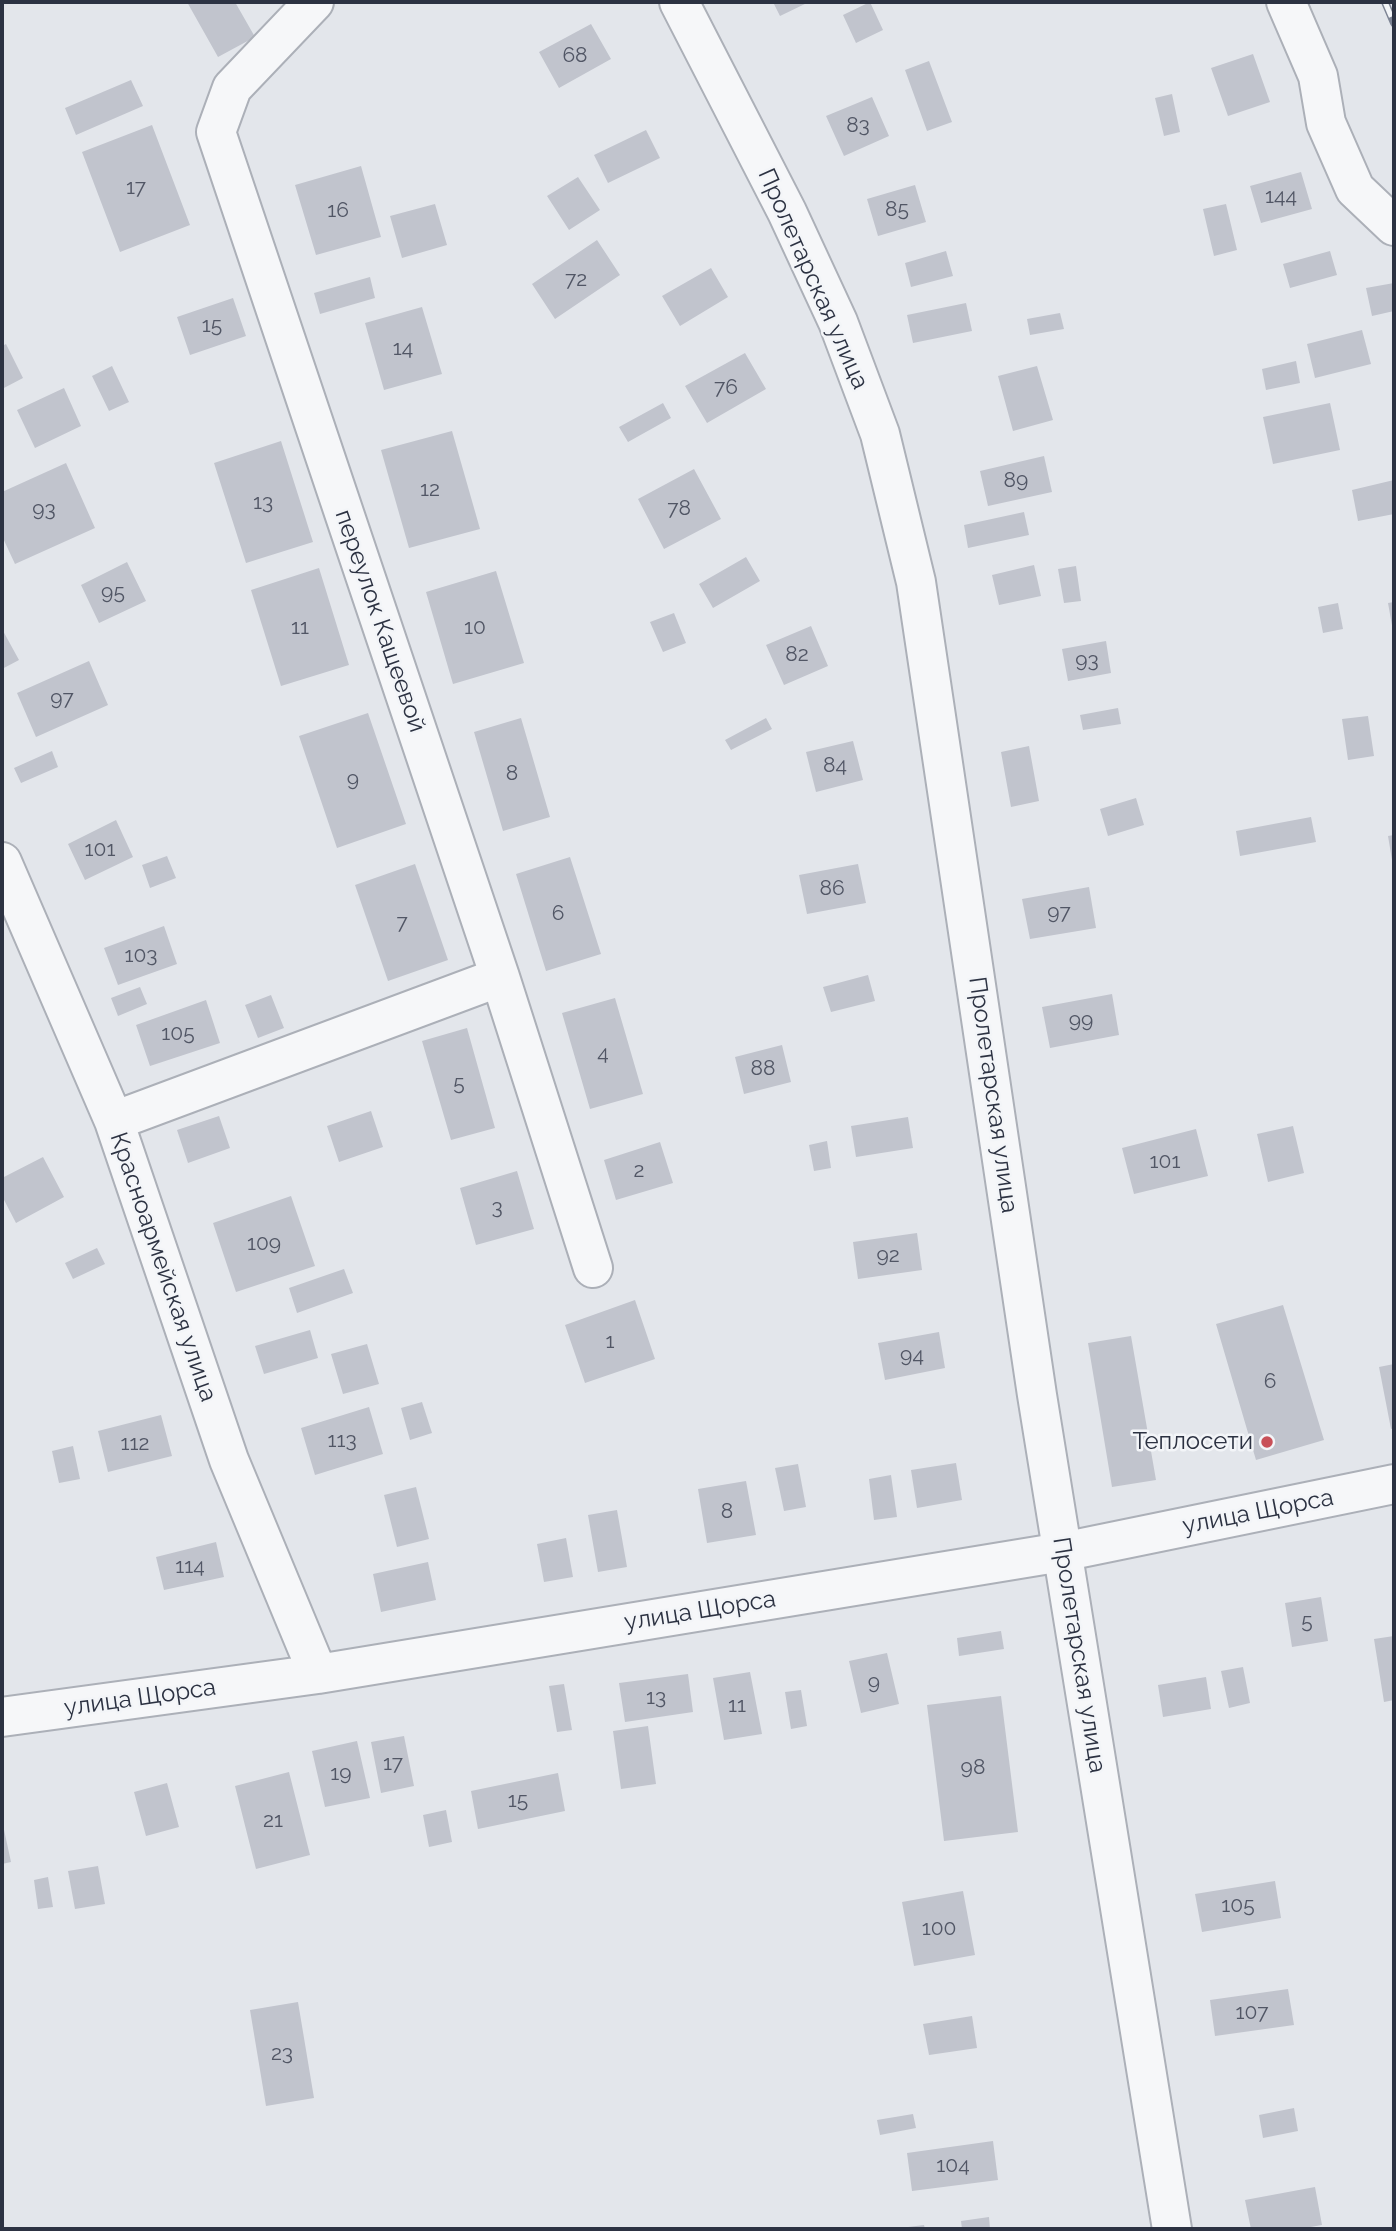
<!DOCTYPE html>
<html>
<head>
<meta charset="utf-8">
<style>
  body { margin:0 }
  #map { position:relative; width:1396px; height:2231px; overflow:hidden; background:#e3e6eb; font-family:Raleway,sans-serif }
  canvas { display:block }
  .frame { position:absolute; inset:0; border:4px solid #2c3242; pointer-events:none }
</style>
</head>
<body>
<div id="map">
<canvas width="1396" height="2231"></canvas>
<div class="frame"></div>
</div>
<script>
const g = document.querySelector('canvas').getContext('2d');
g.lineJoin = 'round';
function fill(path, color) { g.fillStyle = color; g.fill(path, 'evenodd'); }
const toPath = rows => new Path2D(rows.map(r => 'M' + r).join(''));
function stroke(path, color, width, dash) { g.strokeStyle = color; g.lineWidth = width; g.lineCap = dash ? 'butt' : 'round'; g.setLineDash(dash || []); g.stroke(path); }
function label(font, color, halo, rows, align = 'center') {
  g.font = font + ' Raleway,sans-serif'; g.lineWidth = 5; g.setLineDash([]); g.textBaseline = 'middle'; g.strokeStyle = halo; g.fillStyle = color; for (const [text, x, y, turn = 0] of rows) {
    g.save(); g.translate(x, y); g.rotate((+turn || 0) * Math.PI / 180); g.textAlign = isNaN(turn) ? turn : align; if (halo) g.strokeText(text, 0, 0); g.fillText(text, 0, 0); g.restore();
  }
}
const building = toPath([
  [187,2,235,2,255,37,218,57],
  [773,2,809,2,780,16],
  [870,2,883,30,856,43,843,15],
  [591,24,611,59,559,88,539,52],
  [1253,54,1270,102,1228,116,1211,68],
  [929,61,952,122,927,131,905,70],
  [131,80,143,106,76,135,65,108],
  [1172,94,1180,132,1164,136,1155,98],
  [872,97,889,136,844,156,826,116],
  [152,125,190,225,120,252,82,152],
  [646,130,660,158,608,183,594,155],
  [361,166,381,237,316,255,295,185],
  [1301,172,1312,209,1261,223,1250,186],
  [578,177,600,210,569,230,547,196],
  [915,185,926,222,878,236,867,199],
  [435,204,447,245,402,258,390,216],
  [1226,204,1237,250,1214,256,1203,209],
  [597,240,620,275,555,319,532,284],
  [946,251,953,276,911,287,905,263],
  [1330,251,1337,275,1290,288,1283,264],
  [711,268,728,297,680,326,662,296],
  [370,277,375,298,320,314,314,293],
  [1394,283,1394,311,1372,316,1366,288],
  [233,298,246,336,190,355,177,317],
  [966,303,972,331,913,343,907,315],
  [422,307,442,374,384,390,365,323],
  [1060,313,1064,329,1030,335,1027,319],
  [1362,330,1371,364,1315,378,1307,344],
  [6,344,23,378,2,389,2,346],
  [745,353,766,389,707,423,685,386],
  [1296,361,1300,383,1266,390,1262,369],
  [112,366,129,402,109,411,92,376],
  [1037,366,1053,420,1013,431,998,376],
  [64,388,81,426,35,448,17,410],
  [663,403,671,418,628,442,619,427],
  [1330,403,1340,450,1273,464,1263,417],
  [452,431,480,529,409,548,381,450],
  [281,441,313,542,246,563,214,463],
  [1044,456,1052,492,988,506,980,471],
  [66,463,95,528,15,564,2,536,2,492],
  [694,469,721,519,664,549,638,499],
  [1394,480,1394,514,1358,521,1352,490],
  [1024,512,1029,535,968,548,964,525],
  [746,557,760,581,713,608,699,584],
  [127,562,146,601,99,623,81,585],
  [1034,565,1041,596,999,605,992,575],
  [1076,566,1081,601,1064,603,1058,569],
  [319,568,349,665,281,686,251,590],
  [496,571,524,663,453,684,426,592],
  [1394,602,1394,631,1393,631,1388,603],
  [1338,603,1343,629,1323,633,1318,607],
  [674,613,686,643,663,652,650,622],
  [811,626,828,666,784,685,766,645],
  [2,629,19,660,2,669],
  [1106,641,1111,673,1068,681,1062,649],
  [89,661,108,705,36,737,17,693],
  [1118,708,1121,724,1083,730,1080,715],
  [368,713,406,824,337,848,299,736],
  [1368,716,1374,756,1348,760,1342,719],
  [521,718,550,817,503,831,474,732],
  [766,718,772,729,731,750,725,740],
  [853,741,863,780,816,792,806,752],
  [1029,746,1039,801,1011,807,1001,752],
  [52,751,58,767,21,783,14,768],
  [1136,798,1144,825,1108,836,1100,809],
  [1311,817,1316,842,1240,856,1236,831],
  [116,820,133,857,85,880,68,844],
  [1394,835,1394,866,1393,866,1388,836],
  [167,856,176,878,150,888,142,865],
  [570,857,601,954,546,971,516,874],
  [415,864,448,960,388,981,355,885],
  [858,864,866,903,807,914,799,875],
  [1089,887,1096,928,1030,939,1022,899],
  [164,926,177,964,118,985,104,948],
  [868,975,875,1001,831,1012,823,987],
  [140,987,147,1004,118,1016,111,998],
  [1112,994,1119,1035,1050,1048,1042,1007],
  [271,995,284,1028,258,1038,245,1005],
  [615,998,643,1094,590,1109,562,1013],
  [206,1000,220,1043,150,1066,136,1025],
  [467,1028,495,1128,451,1140,422,1041],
  [782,1045,791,1082,744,1094,735,1057],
  [371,1111,383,1147,339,1162,327,1126],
  [219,1116,230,1148,188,1163,177,1130],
  [908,1117,913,1148,856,1157,851,1126],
  [1293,1126,1304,1173,1268,1182,1257,1134],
  [1196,1129,1208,1176,1134,1194,1122,1148],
  [827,1141,831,1168,814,1171,809,1145],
  [660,1142,673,1183,616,1200,604,1160],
  [43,1157,64,1197,16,1223,2,1196,2,1178],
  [517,1171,534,1229,476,1245,460,1188],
  [291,1196,315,1266,236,1292,213,1223],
  [917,1233,922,1270,858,1279,853,1242],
  [97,1248,105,1264,73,1279,65,1263],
  [344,1269,353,1293,297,1313,289,1288],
  [635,1300,655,1359,585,1383,565,1325],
  [1283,1305,1324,1440,1256,1460,1216,1324],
  [310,1330,318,1358,264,1374,255,1346],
  [939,1332,945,1368,885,1380,878,1343],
  [1131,1336,1156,1480,1112,1487,1088,1343],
  [367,1344,379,1384,343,1394,331,1354],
  [1394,1364,1394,1428,1391,1429,1379,1367],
  [422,1402,432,1433,410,1440,401,1408],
  [369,1407,383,1454,315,1475,301,1428],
  [161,1415,172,1456,108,1472,98,1431],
  [73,1446,80,1479,59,1483,52,1451],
  [956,1463,962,1500,917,1508,911,1470],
  [798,1464,806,1507,784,1511,775,1468],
  [891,1475,897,1517,874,1520,869,1479],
  [746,1481,756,1535,707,1543,698,1489],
  [416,1487,429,1539,397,1547,384,1495],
  [617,1510,627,1567,598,1572,588,1515],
  [566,1538,573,1577,544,1582,537,1544],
  [216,1542,224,1577,164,1590,156,1557],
  [428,1562,436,1600,381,1612,373,1574],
  [1321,1597,1328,1641,1292,1647,1285,1603],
  [1001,1631,1004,1649,959,1656,957,1638],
  [1394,1636,1394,1700,1384,1702,1374,1639],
  [887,1653,899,1704,861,1713,849,1661],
  [1243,1667,1250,1703,1229,1708,1221,1671],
  [750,1672,762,1734,724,1740,713,1678],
  [688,1674,693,1712,625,1722,619,1683],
  [1206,1677,1211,1709,1163,1717,1158,1685],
  [564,1684,572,1730,557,1732,549,1686],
  [801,1690,807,1726,791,1729,785,1692],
  [1001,1696,1018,1832,944,1841,927,1705],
  [648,1726,656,1784,621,1789,613,1731],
  [404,1736,414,1786,381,1793,371,1742],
  [357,1741,370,1798,325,1807,312,1751],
  [289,1772,310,1855,256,1869,235,1786],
  [558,1773,565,1811,478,1829,471,1791],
  [167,1783,179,1827,146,1836,134,1792],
  [446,1810,452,1842,429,1847,423,1815],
  [3,1825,11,1862,2,1864,2,1826],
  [98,1866,105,1904,75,1909,68,1871],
  [48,1877,53,1907,38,1909,34,1880],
  [1275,1881,1281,1918,1202,1932,1195,1894],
  [963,1891,975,1955,914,1966,902,1902],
  [1288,1989,1294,2025,1215,2036,1210,2000],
  [298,2002,314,2098,266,2106,250,2010],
  [972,2016,977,2048,929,2055,923,2024],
  [1294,2108,1298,2131,1263,2138,1259,2115],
  [913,2114,916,2128,880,2135,877,2120],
  [993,2141,998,2180,912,2191,907,2153],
  [1315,2187,1322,2225,1299,2229,1251,2229,1245,2200],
  [989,2217,990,2229,962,2229,961,2221],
  [924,2225,925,2229,900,2229,900,2228]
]);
const minor = toPath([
  [314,2,232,88,216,132,500,977,593,1268],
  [1286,2,1318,76,1326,123,1355,189,1394,226],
  [2,862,114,1121,229,1460,318,1674],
  [114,1121,500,977],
  [2,1717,318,1674,1062,1552,1394,1484]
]);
const tertiary = toPath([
  [679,2,787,212,838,322,880,434,916,582,1037,1395,1172,2229]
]);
const rail = toPath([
  [1385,2,1394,23]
]);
const markers = [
  [1267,1442,7,"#c85058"]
];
const numberNames = [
  ["68",575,56],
  ["83",858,126],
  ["17",136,188],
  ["144",1281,197],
  ["85",897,210],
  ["16",338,211],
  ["72",576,280],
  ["15",212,326],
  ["14",403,349],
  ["76",726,388],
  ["89",1016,481],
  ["12",430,490],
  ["13",263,503],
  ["78",679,509],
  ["93",44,510],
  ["95",113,593],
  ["11",300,628],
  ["10",475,628],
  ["82",797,655],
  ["93",1087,661],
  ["97",62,699],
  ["84",835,766],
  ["8",512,774],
  ["9",353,780],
  ["101",100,850],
  ["86",832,889],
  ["97",1059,913],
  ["6",558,914],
  ["7",402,923],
  ["103",141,956],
  ["99",1081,1021],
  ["105",178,1034],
  ["4",603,1054],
  ["88",763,1069],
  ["5",459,1084],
  ["101",1165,1162],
  ["2",639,1171],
  ["3",497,1208],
  ["109",264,1244],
  ["92",888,1256],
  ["1",610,1342],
  ["94",912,1356],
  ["6",1270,1382],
  ["113",342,1441],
  ["112",135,1444],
  ["8",727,1512],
  ["114",190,1567],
  ["5",1307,1622],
  ["9",874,1683],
  ["13",656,1698],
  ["11",737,1706],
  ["17",393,1764],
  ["98",973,1768],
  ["19",341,1774],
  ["15",518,1801],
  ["21",273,1821],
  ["105",1238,1906],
  ["100",939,1929],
  ["107",1252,2013],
  ["23",282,2054],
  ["104",953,2166]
];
const streetNames = [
  ["Пролетарская улица",813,279,66],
  ["переулок Кащеевой",380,621,71],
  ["Пролетарская улица",993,1095,82],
  ["Красноармейская улица",163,1267,71],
  ["улица Щорса",1258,1512,-11],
  ["улица Щорса",700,1611,-9],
  ["Пролетарская улица",1079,1655,81],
  ["улица Щорса",140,1698,-8]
];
const poiNames = [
  ["Теплосети",1253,1442]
];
fill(building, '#c1c4cd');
stroke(minor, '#acb0b8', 42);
stroke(tertiary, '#acb0b8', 42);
stroke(minor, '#f6f7f9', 38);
stroke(tertiary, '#f6f7f9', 38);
stroke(rail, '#7d8494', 8);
stroke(rail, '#f3f5f8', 5, [16]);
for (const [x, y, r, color] of markers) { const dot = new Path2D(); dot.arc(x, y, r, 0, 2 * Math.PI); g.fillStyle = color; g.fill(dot); stroke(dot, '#f3f5f8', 2.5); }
label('21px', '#515665', null, numberNames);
label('24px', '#2c3242', '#f3f5f8', streetNames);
label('24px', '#2c3242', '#f3f5f8', poiNames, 'right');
</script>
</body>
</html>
